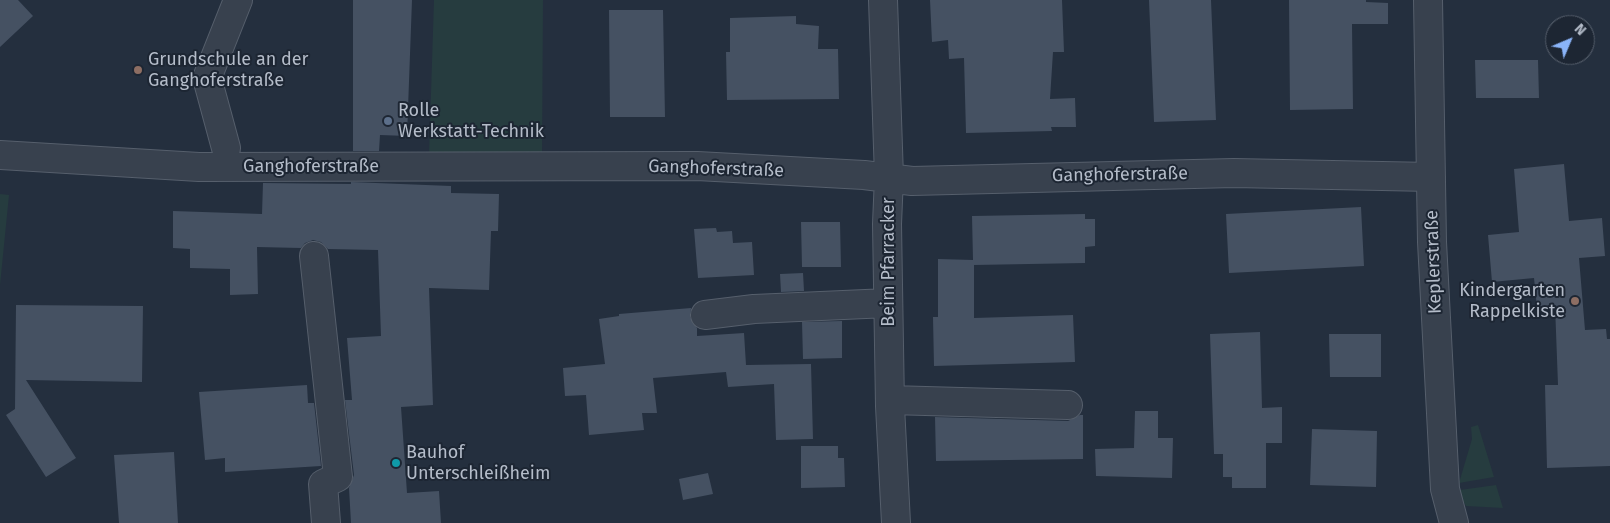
<!DOCTYPE html>
<html>
<head>
<meta charset="utf-8">
<style>
  body { margin:0 }
  #map { position:relative; width:1610px; height:523px; overflow:hidden; background:#242f3e; font-family:"Fira Sans",sans-serif }
  canvas { display:block }
  .north { position:absolute; left:1545px; top:15px; width:50px; height:50px; box-sizing:border-box; background:#1d2633; border:1px solid #59626f; border-radius:50%; rotate:45deg; font-size:14px; font-weight:700; line-height:20px; text-align:center; color:#b4bcc9 }
  .north::after { content:''; display:block; margin:auto; width:18px; height:22px; background:#8ab4f8; clip-path:polygon(50% 0,100% 100%,50% 72%,0 100%) }
</style>
</head>
<body>
<div id="map">
<canvas width="1610" height="523"></canvas>
<div class="north">N</div>
</div>
<script>
const g = document.querySelector('canvas').getContext('2d');
g.lineJoin = 'round';
function fill(path, color) { g.fillStyle = color; g.fill(path, 'evenodd'); }
const toPath = rows => new Path2D(rows.map(r => 'M' + r).join(''));
function stroke(path, color, width, dash) { g.strokeStyle = color; g.lineWidth = width; g.lineCap = dash ? 'butt' : 'round'; g.setLineDash(dash || []); g.stroke(path); }
function label(font, color, halo, rows, align = 'center') {
  g.font = font + ' "Fira Sans",sans-serif'; g.lineWidth = 4; g.setLineDash([]); g.textBaseline = 'middle'; g.strokeStyle = halo; g.fillStyle = color; for (const [text, x, y, turn = 0] of rows) {
    g.save(); g.translate(x, y); g.rotate((+turn || 0) * Math.PI / 180); g.textAlign = isNaN(turn) ? turn : align; if (halo) g.strokeText(text, 0, 0); g.fillText(text, 0, 0); g.restore();
  }
}
const green = toPath([
  [434,0,543,0,542,159,429,155],
  [0,194,9,195,0,285],
  [1478,425,1494,477,1459,483,1472,439,1471,427],
  [1496,485,1503,508,1466,506,1461,497,1460,490]
]);
const building = toPath([
  [0,0,18,0,33,16,0,47],
  [353,0,412,0,407,136,380,135,379,151,353,151],
  [930,0,1062,0,1064,52,1053,52,1050,99,1075,98,1076,127,1051,127,1052,131,966,133,964,58,949,59,948,40,932,42],
  [1149,0,1211,0,1216,120,1154,122],
  [1289,0,1366,0,1366,2,1388,3,1388,24,1352,24,1353,109,1290,110],
  [609,10,663,10,665,117,610,117],
  [796,16,796,24,819,26,818,49,838,49,839,99,727,100,726,52,730,52,730,18],
  [1475,60,1538,60,1539,98,1476,98],
  [1564,164,1569,221,1602,218,1605,256,1579,258,1585,330,1606,329,1607,339,1610,339,1610,466,1547,468,1545,385,1558,385,1555,305,1537,307,1534,278,1492,282,1488,235,1519,232,1514,169],
  [351,182,451,186,451,193,499,194,498,231,491,231,489,290,429,288,433,405,401,407,407,493,439,491,441,523,351,523,349,488,354,475,345,400,352,400,347,338,381,336,378,250,328,249,321,242,313,240,305,243,301,248,257,247,258,294,230,295,230,269,190,268,190,249,173,248,173,211,262,214,263,183,351,184],
  [1361,207,1364,266,1229,273,1226,214],
  [1085,214,1085,219,1095,219,1095,246,1085,247,1085,263,974,265,974,318,1073,315,1075,362,934,366,933,317,938,317,938,259,973,260,972,216],
  [801,222,840,222,841,267,802,267],
  [716,228,717,232,732,231,733,243,752,242,754,275,698,278,694,229],
  [803,273,804,291,781,292,780,274],
  [16,305,143,306,142,382,26,380,76,458,46,477,6,415,15,409],
  [691,308,690,317,697,328,697,336,744,333,746,365,811,364,813,439,776,440,774,384,728,387,726,372,653,378,657,413,642,413,644,430,589,435,586,395,565,396,563,368,605,364,599,319,619,316,619,314],
  [842,321,842,358,803,359,802,322],
  [1260,332,1262,408,1282,407,1282,443,1266,443,1266,488,1232,488,1232,477,1223,477,1223,454,1214,454,1210,334],
  [1329,334,1381,334,1381,377,1330,377],
  [307,385,308,403,314,403,321,466,225,472,225,458,205,460,199,392],
  [1135,411,1158,411,1158,438,1173,438,1172,478,1096,476,1095,449,1134,448],
  [1080,415,1083,415,1083,459,936,461,935,417,1068,421],
  [1312,429,1377,431,1376,487,1310,485],
  [801,446,838,446,838,458,844,458,845,487,801,488],
  [174,452,178,523,119,523,114,455],
  [708,473,713,494,683,500,679,479]
]);
const minor = toPath([
  [883,0,889,177,887,224,890,406,896,523],
  [1428,0,1432,242,1445,489,1454,523],
  [226,148,207,78,238,0],
  [0,155,199,167,697,166,864,175,912,181,1234,173,1431,177],
  [314,256,338,477,323,484,326,523],
  [705,315,754,309,888,303],
  [890,400,1068,405]
]);
const markers = [
  [138,70,5,"#8d6e63"],
  [388,121,5,"#5c6f8a"],
  [1575,301,5,"#8d6e63"],
  [396,463,5,"#0f9aa8"]
];
const poiNames = [
  ["Grundschule an der",148,60],
  ["Ganghoferstraße",148,81],
  ["Rolle",398,111],
  ["Werkstatt-Technik",398,132],
  ["Kindergarten",1565,291,"right"],
  ["Rappelkiste",1565,312,"right"],
  ["Bauhof",406,453],
  ["Unterschleißheim",406,474]
];
const streetNames = [
  ["Ganghoferstraße",311,167],
  ["Ganghoferstraße",716,169,2],
  ["Ganghoferstraße",1120,175,-1],
  ["Beim Pfarracker",889,262,-90],
  ["Keplerstraße",1434,262,-92]
];
fill(green, '#263c3f');
fill(building, '#455162');
stroke(minor, '#565f6c', 30);
stroke(minor, '#38414e', 28);
for (const [x, y, r, color] of markers) { const dot = new Path2D(); dot.arc(x, y, r, 0, 2 * Math.PI); g.fillStyle = color; g.fill(dot); stroke(dot, '#1d2633', 2); }
label('18px', '#b4bcc9', '#1d2633', poiNames, 'left');
label('18px', '#b4bcc9', '#1d2633', streetNames);
</script>
</body>
</html>
